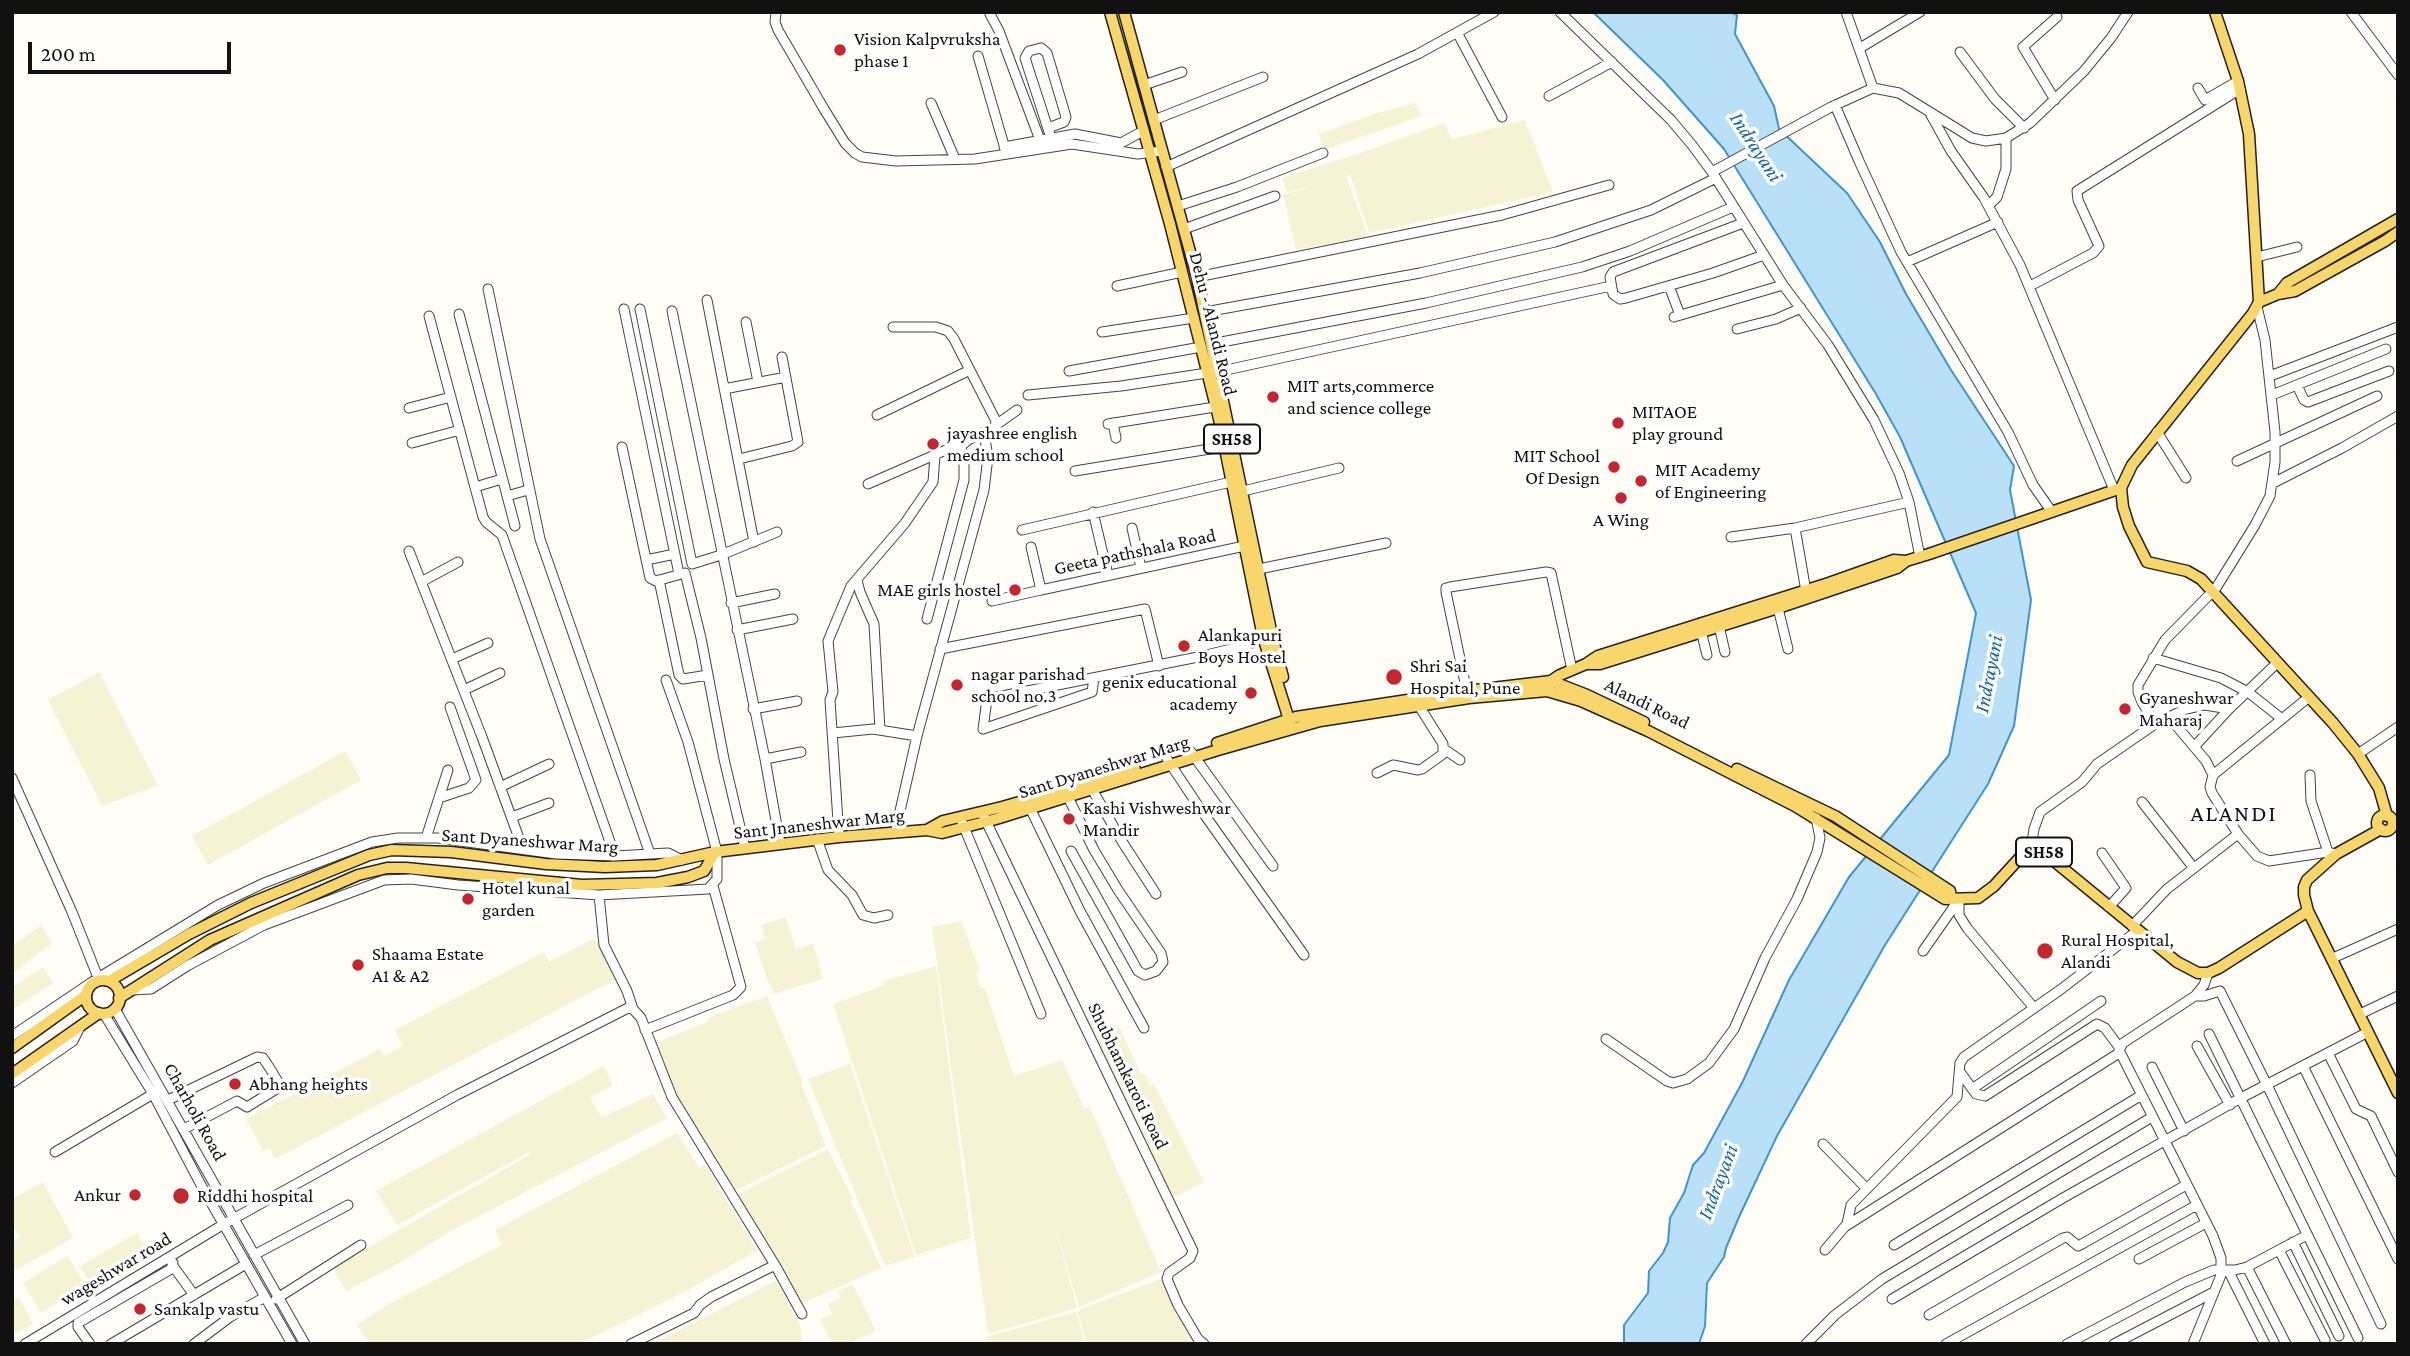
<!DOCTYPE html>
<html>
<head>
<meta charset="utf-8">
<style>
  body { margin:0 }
  #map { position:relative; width:2410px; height:1356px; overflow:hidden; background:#fffdf5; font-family:"Crimson Pro",serif }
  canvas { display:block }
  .frame { position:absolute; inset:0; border:14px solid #111; pointer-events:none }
  .scale { position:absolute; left:28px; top:42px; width:203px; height:32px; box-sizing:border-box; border:4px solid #111; border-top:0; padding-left:9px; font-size:21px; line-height:24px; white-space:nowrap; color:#111; -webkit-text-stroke:5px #fff; paint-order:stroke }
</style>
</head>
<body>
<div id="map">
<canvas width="2410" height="1356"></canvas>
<div class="frame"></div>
<div class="scale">200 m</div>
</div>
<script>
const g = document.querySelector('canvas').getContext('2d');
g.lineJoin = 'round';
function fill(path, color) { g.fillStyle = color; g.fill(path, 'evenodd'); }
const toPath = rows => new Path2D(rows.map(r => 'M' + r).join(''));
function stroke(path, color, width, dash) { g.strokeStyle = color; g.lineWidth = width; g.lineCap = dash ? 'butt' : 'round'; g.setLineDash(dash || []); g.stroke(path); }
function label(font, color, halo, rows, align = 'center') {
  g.font = font + ' "Crimson Pro",serif'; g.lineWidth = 7; g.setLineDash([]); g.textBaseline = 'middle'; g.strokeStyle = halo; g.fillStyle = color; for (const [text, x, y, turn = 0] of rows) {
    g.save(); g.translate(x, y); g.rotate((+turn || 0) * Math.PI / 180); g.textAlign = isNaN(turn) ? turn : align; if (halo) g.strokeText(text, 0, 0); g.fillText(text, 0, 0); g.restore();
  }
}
const farmland = toPath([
  [1416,103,1421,116,1324,150,1319,134,1377,113],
  [1525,120,1553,192,1369,233,1350,174,1346,176,1367,233,1363,238,1296,250,1283,195,1315,185,1287,192,1282,178,1363,152,1444,123,1452,139],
  [99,672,158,785,102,806,48,700],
  [345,751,361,780,208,865,192,836],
  [786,917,796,949,813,944,823,979,774,994,770,982,768,983,755,942,765,939,761,925],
  [961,921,980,971,976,973,981,988,985,988,1014,1076,1062,1060,1084,1108,1090,1107,1161,1272,1079,1307,1055,1226,1077,1308,988,1334,932,927],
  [41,925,52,943,12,974,12,946],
  [595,938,616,979,275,1159,270,1148,263,1151,246,1119,380,1049,384,1056,403,1046,395,1030,544,952,549,962],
  [936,966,971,1238,916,1255,833,1004,885,985,884,981],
  [43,967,53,983,12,1010,12,984,14,986],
  [767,996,803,1082,801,1083,826,1146,732,1192,686,1115,664,1071,654,1043,708,1022,708,1019,712,1016],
  [1098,1012,1108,1032,1119,1026,1141,1074,1145,1074,1150,1085,1154,1084,1204,1182,1173,1198,1085,1017],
  [850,1064,915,1257,885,1266,808,1079],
  [604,1066,613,1085,590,1098,602,1117,653,1094,667,1118,449,1232,403,1261,346,1291,333,1268,531,1154,529,1152,397,1225,376,1191],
  [677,1133,699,1168,705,1165,757,1251,686,1291,579,1344,369,1344,357,1325,387,1305,502,1245,495,1230],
  [828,1149,853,1199,851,1201,881,1268,801,1304,736,1195],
  [43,1182,73,1238,12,1272,12,1242,20,1237,12,1224,12,1199],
  [137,1233,145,1247,88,1280,80,1266],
  [67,1256,86,1285,41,1313,23,1283],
  [1160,1279,1200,1344,1087,1344,1077,1311],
  [777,1280,800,1325,803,1344,652,1344],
  [853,1284,876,1331,849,1344,832,1344,820,1319,832,1314,828,1304,840,1298,838,1291],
  [19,1297,33,1324,12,1335,12,1301],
  [1076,1312,1085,1344,986,1344,986,1337]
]);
const water = toPath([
  [1593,12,1731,12,1737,15,1735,34,1774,106,1779,129,1847,193,1880,242,1906,294,1951,370,2014,466,2010,490,2031,600,2014,726,1988,784,1885,945,1777,1136,1739,1217,1726,1248,1724,1257,1707,1283,1705,1326,1699,1344,1624,1344,1624,1325,1648,1293,1649,1271,1663,1253,1668,1242,1670,1218,1684,1193,1693,1165,1704,1153,1743,1081,1789,980,1849,877,1949,755,1976,613,1900,437,1876,394,1724,149,1663,80,1593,12]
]);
const minor = toPath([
  [776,12,775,22,778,30,824,109,845,143,855,153,862,157,896,161,975,159,1072,144,1138,154,1162,151],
  [1560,12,1671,120,1692,145,1712,172,1783,285,1828,345,1874,420,1899,473,1909,502,1920,557],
  [1846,12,1873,88],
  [2351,12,2398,75],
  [990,14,999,31,1040,140],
  [1458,34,1502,117],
  [1860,48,1920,12],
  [1960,52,1995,99,2024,128],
  [978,56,1006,152],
  [1144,85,1182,72],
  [2198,88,2205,100,2238,81],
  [1549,96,1612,62],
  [2055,100,2023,47,2057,17],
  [931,103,955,159],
  [1835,105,1859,161,1901,252,2008,432,2033,485,2052,512],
  [1931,115,1951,151,1984,198,2020,265,2114,490],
  [1154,120,1263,77],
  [1048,128,1064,122,1066,117,1047,53,1041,48,1029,51,1025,58,1051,138],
  [1004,147,1075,134,1121,143,1143,131],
  [1166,167,1418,54,1494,12],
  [1712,172,1831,107,1873,88,1899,93,1972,138,1986,141,2006,138,2030,123,2084,71,2111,38,2128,12],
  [1989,205,1997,197,2006,169,2006,138],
  [1178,206,1237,187,1323,153],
  [1743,223,1613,272,1610,277,1613,294,1620,299,1626,298,1713,273,1764,255],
  [1184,229,1275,196],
  [2257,257,2297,247],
  [1907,262,1998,222],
  [1197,277,1502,215,1609,185],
  [1117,286,1182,272],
  [1669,286,1680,315],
  [2030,286,2093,253,2099,246,2078,200,2077,191,2240,89],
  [488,289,540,539,650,854],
  [707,300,754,542],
  [624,309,679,574],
  [640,309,692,564,721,555,777,532],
  [672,311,765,759,780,843],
  [1205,312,1420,273,1555,242,1651,210,1716,178],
  [459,314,515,526],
  [429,316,483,517,486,522,502,535,615,856],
  [1674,317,1783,285],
  [746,322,758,382],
  [893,327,936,327,948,331,954,339,996,421,995,427,968,440,961,446,964,464,964,480,927,619],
  [1737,329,1776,319,1801,308],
  [1102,332,1194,318],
  [1211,344,1426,303,1582,267,1630,251,1733,207],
  [1069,371,1201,347],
  [1217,372,1611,286],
  [2270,376,2398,327],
  [2297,385,2304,400,2308,402,2389,371],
  [724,389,786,377],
  [1028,395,1121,386,1207,373],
  [2272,395,2386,349],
  [409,408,451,397],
  [877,415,970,370],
  [1113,423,1116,438],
  [1108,424,1215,407],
  [996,425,1017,410],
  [2157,432,2186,478],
  [412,443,460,430],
  [622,447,650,578,656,581,685,573,701,638,724,759,745,848],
  [739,459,792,446,798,442,782,357],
  [2237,461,2377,396],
  [1075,471,1228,446],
  [2273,483,2342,448,2398,416],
  [868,484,962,443],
  [475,487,502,479],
  [1243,491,1339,468],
  [507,496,528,490],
  [1093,512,1108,575],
  [1132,528,1141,568],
  [1795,528,1909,502],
  [1022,530,1231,482],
  [1731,537,1795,528,1807,597],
  [1031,547,1041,590,1249,545],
  [409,551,482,737,523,849],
  [646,560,675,554],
  [1254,570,1386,543],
  [659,580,679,675,683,679,708,675],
  [857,580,860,592,874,624,880,730],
  [421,582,458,562],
  [992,601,1041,590],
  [731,603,775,594],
  [1778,608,1788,649],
  [1719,626,1725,652],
  [737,630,793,619],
  [1701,631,1707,655],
  [940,649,1145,609,1159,666],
  [2153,658,2221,678,2248,692,2282,719],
  [452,659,488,643],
  [1094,678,1092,692,983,729,987,699,1198,657,1248,645,1263,637],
  [464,690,500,673],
  [1468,697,1446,592,1446,588,1450,587,1546,572,1551,573,1572,670],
  [753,709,797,701],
  [2169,717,2186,709,2205,705,2229,709,2277,663],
  [833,733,873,729,917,736],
  [2194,747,2229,709],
  [1444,749,1460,760],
  [1191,752,1273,866],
  [2358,754,2398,727],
  [765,759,801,752],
  [1167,759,1199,807,1304,955],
  [1377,773,1393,765,1418,770,1422,769,1443,754,1443,744,1419,706],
  [2213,775,2309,697],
  [2310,775,2311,801,2328,852],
  [12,778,72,912,99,980],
  [1089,784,1123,843,1156,894],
  [500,787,549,764],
  [1065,791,1094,850,1118,890,1161,953,1163,962,1156,971,1145,975,1138,971,1071,851],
  [439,798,469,788,476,780,450,707],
  [2142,802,2193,867],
  [1029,803,1030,808,1080,911,1144,1028],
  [512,817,549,803],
  [984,817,1193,1251,1190,1258,1169,1273,1167,1279,1178,1305,1198,1339,1204,1344],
  [962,822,1041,1014],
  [895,833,917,736,984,490,988,457,984,433],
  [2238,834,2257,856,2269,861,2328,852,2336,854],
  [839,837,830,700,833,692,828,641,851,586,905,523,933,482,935,455],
  [426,838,448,770],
  [817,839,828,870,852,895,863,915,874,918,888,915],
  [2031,848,2034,829,2040,812,2082,782,2097,764,2155,724,2142,702,2138,692,2138,685,2165,640,2216,588,2255,525,2270,496,2275,462,2275,432,2265,340,2257,307],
  [2102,853,2126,888,2109,907],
  [599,895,604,945,627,991,633,1009],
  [1959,899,1959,915,1967,928,2034,1008],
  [2132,926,2167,889,2238,834,2212,793,2210,787,2213,775,2206,761,2169,717,2155,724],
  [1923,951,1953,908,1956,900],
  [2333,958,2398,929],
  [132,990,151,989,187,966,264,925,384,880,411,879,458,885,599,895,708,889,717,879,717,852,688,742,666,680],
  [2195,996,2204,996,2220,991,2267,1085,2381,1324],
  [115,1009,305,1344],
  [104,1014,153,1094,201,1185,292,1344],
  [2360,1014,2398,996],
  [645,1030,733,995,741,987,713,886],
  [2209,1034,2358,1338],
  [12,1036,98,978,218,905,264,883,372,842,398,838,438,838,556,854,615,856,668,853,682,860],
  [1606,1039,1667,1081,1673,1083,1687,1079,1709,1063,1734,1029,1765,958,1797,899,1817,852,1820,838,1816,818],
  [2197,1046,2230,1105],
  [2328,1053,2356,1109,2371,1116,2398,1172],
  [2303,1066,2398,1259],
  [2152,1067,2184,1131],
  [1960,1072,1976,1094,1985,1096,2097,1024,2105,1028,2119,1047],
  [12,1083,73,1041,80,1027],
  [1972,1089,2101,1001],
  [168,1100,257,1057,263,1058,271,1070,278,1082,278,1088,247,1107,237,1101,184,1129],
  [1823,1144,1867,1189],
  [55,1152,153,1094],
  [1846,1226,2119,1053],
  [2293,1242,2339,1336],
  [1894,1245,2140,1096],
  [1825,1250,1847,1224,1851,1205,1957,1097,1960,1063,1964,1057,2060,990,2137,931],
  [2279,1250,2325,1340],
  [254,1255,348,1205],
  [2139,1259,2206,1223],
  [173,1266,194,1295],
  [2247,1267,2286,1344],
  [2228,1270,2265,1344],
  [276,1299,361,1245],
  [1892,1299,2063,1198,2239,1099,2368,1032],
  [1929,1315,2063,1238,2067,1237,2078,1246,2082,1244,2186,1185],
  [25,1344,224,1224,457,1095,628,1008,633,1009,641,1018,672,1097,775,1265,802,1314],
  [90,1344,78,1327,78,1323,171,1269,173,1263,168,1258],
  [111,1344,246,1264],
  [194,1344,230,1317,265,1297],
  [631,1344,694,1313,700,1305,711,1297,775,1265],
  [1806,1344,1835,1315,1882,1279,2152,1117],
  [1946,1344,2197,1205],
  [2067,1344,2185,1282,2214,1270,2235,1270,2247,1267,2307,1235],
  [2114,1344,2214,1292],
  [2193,1344,2221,1275,2221,1258,2213,1236,2119,1050,2123,1043,2195,996,2204,985,2208,973]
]);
const major = toPath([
  [1110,12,1170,224,1219,419,1263,637,1291,726],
  [1124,12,1197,277,1273,640,1283,677],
  [2215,12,2238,81,2249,134,2259,302,2253,313,2132,465,2121,488,2123,507,2129,526,2147,562,2187,571,2201,579,2333,723,2358,754,2379,788,2387,816],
  [2278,294,2287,283,2398,219],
  [2259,302,2278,294,2295,291,2385,241,2398,232],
  [1587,664,1600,664,1778,608,1897,568,1906,561],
  [1549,686,1551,681,1560,675,1586,664,1598,656,1829,583,1894,560,1906,561,1929,554,2121,488],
  [1217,743,1296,717,1467,691,1551,681,1587,695,1644,722],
  [1737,769,1835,816,1950,891,1951,897],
  '2377 823a8 8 0 1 1 16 0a8 8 0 1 1-16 0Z',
  [2381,829,2336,854,2307,880,2304,887,2304,895,2308,911,2398,1093],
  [927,830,943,821,1002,807,1135,769],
  '86 997a17 17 0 1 1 34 0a17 17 0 1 1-34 0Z',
  [109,981,189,934,251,903,369,855,392,850,451,852,546,864,605,867,657,865,715,852,839,837,927,830,942,833,996,819,1218,750,1320,721,1469,698,1547,691,1581,701,1648,731,1795,806,1945,899,1978,898,1994,886,2026,851,2031,848,2043,852,2177,962,2198,973,2208,973,2219,968,2308,911],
  [119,998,210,940,358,875,387,868,406,868,582,885,657,883,688,877,704,871,715,852],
  [12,1048,86,995],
  [12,1074,99,1013]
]);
const markers = [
  [840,50,7,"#c4262e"],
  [1273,397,7,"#c4262e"],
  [1618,423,7,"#c4262e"],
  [933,444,7,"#c4262e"],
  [1614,467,7,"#c4262e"],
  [1641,481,7,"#c4262e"],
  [1621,498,7,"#c4262e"],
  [1015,590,7,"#c4262e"],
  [1184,646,7,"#c4262e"],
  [1394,677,9,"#c4262e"],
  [957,685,7,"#c4262e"],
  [1251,693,7,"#c4262e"],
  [2125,709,7,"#c4262e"],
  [1069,819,7,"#c4262e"],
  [468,899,7,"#c4262e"],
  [2045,951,9,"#c4262e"],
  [358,965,7,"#c4262e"],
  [235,1084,7,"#c4262e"],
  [135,1195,7,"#c4262e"],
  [181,1196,9,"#c4262e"],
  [140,1309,7,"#c4262e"]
];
const shields = [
  [1232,439,56],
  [2044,852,56]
];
const shieldNames = [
  ["SH58",1232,439],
  ["SH58",2044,852]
];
const poiNames = [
  ["Vision Kalpvruksha",854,39],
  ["phase 1",854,61],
  ["MIT arts,commerce",1287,386],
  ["and science college",1287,408],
  ["MITAOE",1632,412],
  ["play ground",1632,434],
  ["jayashree english",947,433],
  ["medium school",947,455],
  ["MIT School",1600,456,"right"],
  ["Of Design",1600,478,"right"],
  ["MIT Academy",1655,470],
  ["of Engineering",1655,492],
  ["A Wing",1621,520,"center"],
  ["MAE girls hostel",1001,590,"right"],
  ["Alankapuri",1198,635],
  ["Boys Hostel",1198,657],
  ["Shri Sai",1410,666],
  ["Hospital, Pune",1410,688],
  ["nagar parishad",971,674],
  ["school no.3",971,696],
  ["genix educational",1237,682,"right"],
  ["academy",1237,704,"right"],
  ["Gyaneshwar",2139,698],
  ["Maharaj",2139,720],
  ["Kashi Vishweshwar",1083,808],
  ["Mandir",1083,830],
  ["Hotel kunal",482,888],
  ["garden",482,910],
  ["Rural Hospital,",2061,940],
  ["Alandi",2061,962],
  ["Shaama Estate",372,954],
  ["A1 & A2",372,976],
  ["Abhang heights",249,1084],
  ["Ankur",121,1195,"right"],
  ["Riddhi hospital",197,1196],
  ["Sankalp vastu",154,1309]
];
const streetNames = [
  ["Dehu - Alandi Road",1213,324,76],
  ["Geeta pathshala Road",1135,552,-12],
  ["Alandi Road",1647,704,26],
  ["Sant Dyaneshwar Marg",1104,767,-17],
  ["Sant Jnaneshwar Marg",819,824,-6],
  ["Sant Dyaneshwar Marg",530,841,4],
  ["Shubhamkaroti Road",1128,1076,64],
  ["Charholi Road",195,1112,61],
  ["wageshwar road",116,1269,-31]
];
const waterNames = [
  ["Indrayani",1756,147,57],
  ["Indrayani",1989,674,-79],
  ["Indrayani",1718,1182,-69]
];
const quarterNames = [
  ["ALANDI",2234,814]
];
fill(farmland, '#f6f3d4');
fill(water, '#b9e0f7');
stroke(water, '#3f96cf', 2);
stroke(minor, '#444', 11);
stroke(major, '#222', 13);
stroke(minor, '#fff', 9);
stroke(major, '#f9d66b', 10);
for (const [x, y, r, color] of markers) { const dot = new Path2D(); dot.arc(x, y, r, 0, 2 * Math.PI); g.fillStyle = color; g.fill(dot); stroke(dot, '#fff', 2.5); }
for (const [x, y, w] of shields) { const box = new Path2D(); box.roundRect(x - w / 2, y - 14.5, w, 29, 5); g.fillStyle = '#fff'; g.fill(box); stroke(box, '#111', 2); }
label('bold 18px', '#111', null, shieldNames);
label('19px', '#111', '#fff', poiNames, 'left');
label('19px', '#111', '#fff', streetNames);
label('italic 21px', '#1768a6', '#fff', waterNames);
g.letterSpacing = '2px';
label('23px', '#111', '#fff', quarterNames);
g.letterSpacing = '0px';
</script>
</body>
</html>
